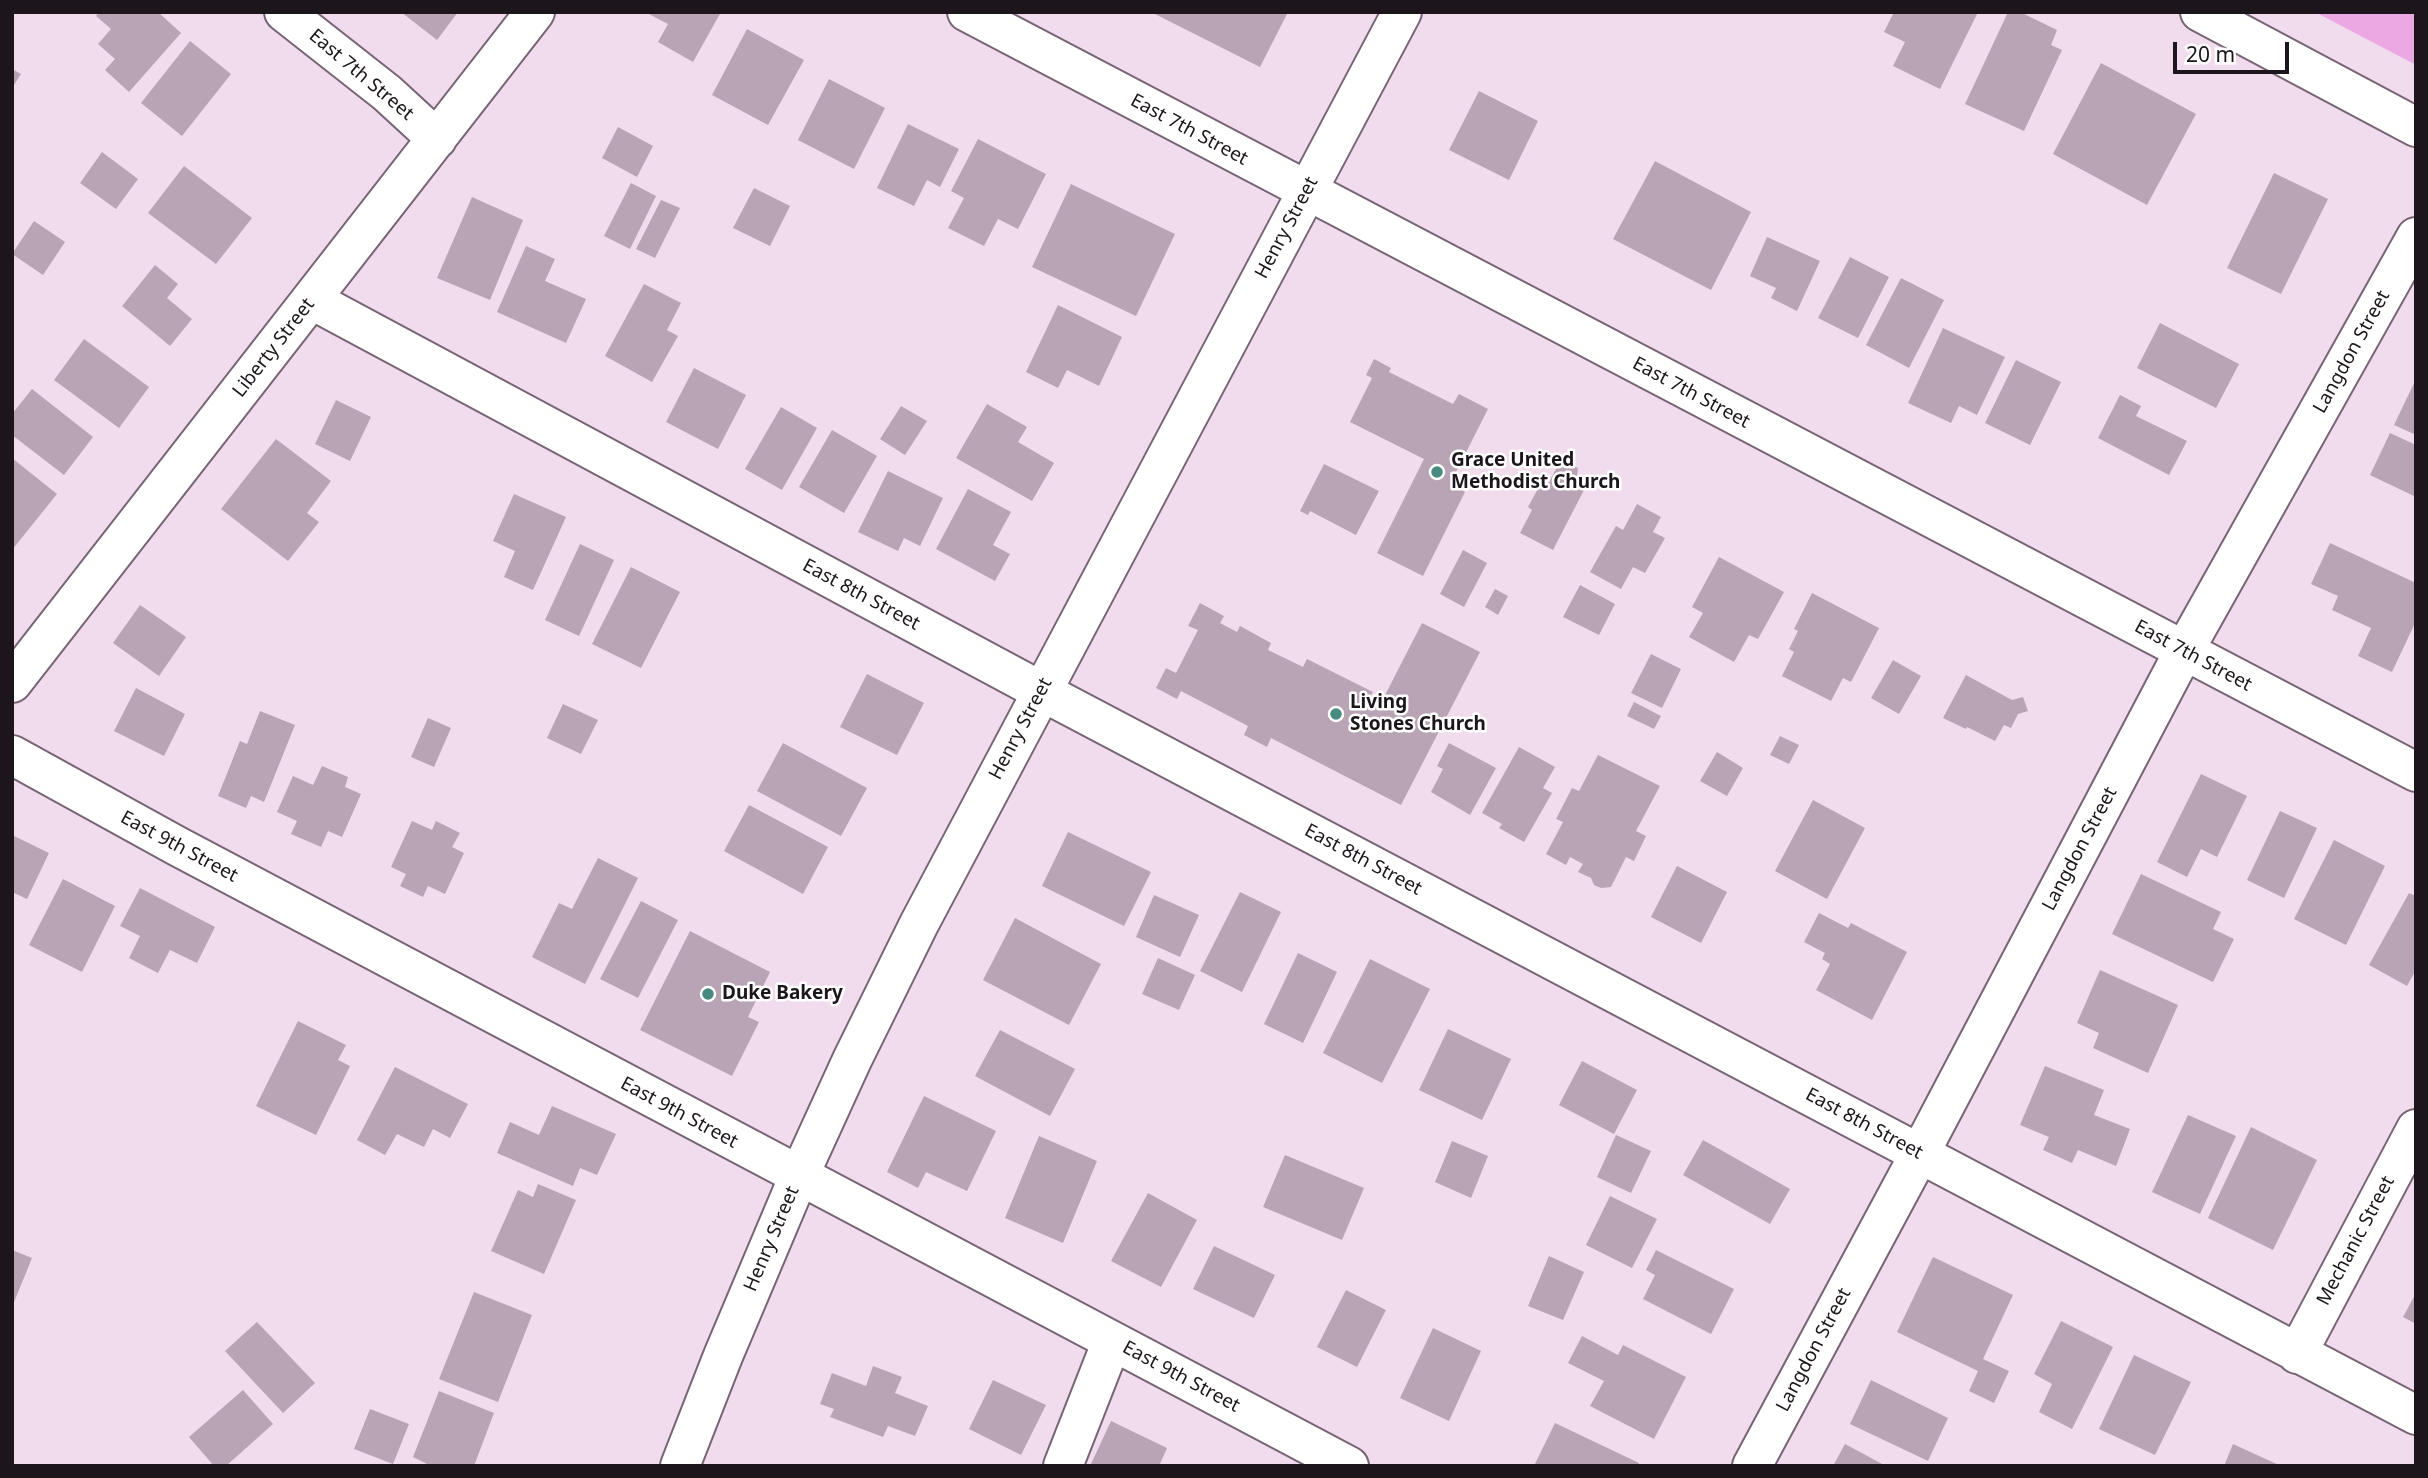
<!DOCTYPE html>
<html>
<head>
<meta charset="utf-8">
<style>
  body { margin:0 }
  #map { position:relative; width:2428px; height:1478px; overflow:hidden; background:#f1dcee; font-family:"Noto Sans",sans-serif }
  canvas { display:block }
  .frame { position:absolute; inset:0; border:14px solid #1c151b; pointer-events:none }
  .scale { position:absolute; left:2173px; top:42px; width:116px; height:32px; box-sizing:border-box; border:4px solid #1c151b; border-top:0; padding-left:9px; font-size:21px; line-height:24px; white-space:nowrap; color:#1c151b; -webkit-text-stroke:5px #fff; paint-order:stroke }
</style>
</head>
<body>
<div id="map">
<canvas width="2428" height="1478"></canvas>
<div class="frame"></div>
<div class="scale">20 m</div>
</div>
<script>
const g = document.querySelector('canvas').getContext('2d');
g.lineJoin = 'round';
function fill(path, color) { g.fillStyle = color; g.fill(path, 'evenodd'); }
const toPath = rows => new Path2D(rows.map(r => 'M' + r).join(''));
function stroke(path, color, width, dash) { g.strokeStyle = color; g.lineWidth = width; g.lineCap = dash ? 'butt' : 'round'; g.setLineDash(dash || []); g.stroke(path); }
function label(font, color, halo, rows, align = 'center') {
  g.font = font + ' "Noto Sans",sans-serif'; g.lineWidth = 5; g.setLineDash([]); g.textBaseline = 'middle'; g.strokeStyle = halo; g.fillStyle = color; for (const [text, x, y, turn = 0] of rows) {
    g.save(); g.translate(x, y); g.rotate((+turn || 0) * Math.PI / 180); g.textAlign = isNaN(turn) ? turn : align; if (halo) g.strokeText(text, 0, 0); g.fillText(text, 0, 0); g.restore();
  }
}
const green = toPath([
  [2315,12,2416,12,2416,65]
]);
const building = toPath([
  [99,12,158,12,181,33,129,92,105,70,115,59,98,44,111,29,96,16],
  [401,12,458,12,437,40],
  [645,12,721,12,693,62,658,42,668,24],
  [1151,12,1288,12,1260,67],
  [1894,12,1978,12,1940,89,1893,66,1905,42,1884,32],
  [2008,12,2020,12,2057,30,2051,45,2062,50,2024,131,1965,104],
  [747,29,804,60,768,125,712,95],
  [190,41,231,74,182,136,141,103],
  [2101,63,2196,114,2147,205,2053,154],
  [12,69,21,74,12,88],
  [829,79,885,108,854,169,798,140],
  [1479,91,1538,121,1509,180,1449,150],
  [908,124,959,149,940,187,927,180,914,206,877,188],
  [618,127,653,146,637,177,602,158],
  [978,139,1046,174,1018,229,998,219,984,246,948,228,964,198,951,191],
  [102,152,138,179,116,209,80,183],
  [1655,161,1751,212,1711,290,1613,239],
  [184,166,252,218,216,264,148,213],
  [2274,173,2328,199,2281,294,2227,268],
  [631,183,656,196,630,249,604,236],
  [1071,184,1175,234,1136,316,1032,267],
  [754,188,790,206,770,246,733,228],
  [472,197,523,220,490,300,437,278],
  [661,200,680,208,655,258,636,249],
  [34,221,65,242,43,275,12,254],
  [1767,237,1820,261,1797,311,1771,298,1776,288,1750,276],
  [526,246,555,259,545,281,586,299,566,343,497,312],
  [1850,257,1889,277,1858,338,1818,318],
  [155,265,178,284,167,298,192,319,170,346,122,306],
  [1901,278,1944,300,1909,368,1866,345],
  [644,284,681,303,667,330,678,336,652,382,605,356],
  [1058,305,1122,337,1099,386,1067,370,1058,388,1026,372],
  [2160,323,2239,364,2216,408,2137,368],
  [1943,328,2005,357,1977,415,1959,406,1951,423,1908,403],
  [84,339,149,387,119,428,54,380],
  [1374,359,1391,368,1389,372,1453,404,1459,394,1488,409,1450,484,1465,492,1423,576,1377,553,1424,459,1350,422,1372,378,1366,375],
  [2016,360,2061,382,2030,445,1985,423],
  [694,368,746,395,718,449,666,422],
  [2416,379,2416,435,2394,425],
  [32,389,93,437,64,475,12,435,12,414],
  [2120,395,2141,406,2136,416,2187,441,2169,475,2098,438],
  [336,400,371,417,350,461,315,444],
  [987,404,1027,427,1018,442,1054,463,1032,501,956,458],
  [901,406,927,421,905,455,880,439],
  [781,407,817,428,782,490,745,469],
  [832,430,877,456,844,513,799,487],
  [2390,433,2416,445,2416,497,2370,475],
  [276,439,331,481,307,513,319,522,288,561,221,509],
  [12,458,57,494,12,550],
  [1567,463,1578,468,1577,475,1580,476,1575,486,1584,490,1553,550,1520,533,1532,510,1528,507,1541,483,1547,486,1558,465,1560,467],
  [1324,464,1379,491,1356,535,1310,511,1308,515,1300,511],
  [888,471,943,498,920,546,904,538,898,551,858,532],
  [968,489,1011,512,993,545,1010,554,995,581,936,549],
  [514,494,566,517,533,590,504,577,515,551,493,541],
  [1637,504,1661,517,1653,532,1665,538,1645,573,1633,567,1621,589,1590,572,1616,526,1623,530],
  [2330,543,2416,583,2416,621,2392,672,2358,656,2371,628,2332,610,2338,596,2311,584],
  [580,544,614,560,579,636,545,620],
  [1463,550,1487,563,1464,607,1440,594],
  [1719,557,1784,592,1758,639,1749,635,1734,662,1689,637,1703,613,1692,607],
  [631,567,680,592,641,668,592,644],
  [1580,585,1615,604,1599,635,1563,617],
  [1495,589,1508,596,1498,615,1485,607],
  [1812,593,1879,628,1851,682,1843,678,1831,701,1782,676,1794,652,1789,649,1798,631,1794,629],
  [1200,603,1224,616,1220,623,1237,632,1240,626,1271,643,1268,650,1303,667,1307,659,1373,692,1371,695,1382,701,1422,623,1480,652,1401,805,1271,738,1267,747,1244,735,1248,726,1181,691,1177,699,1156,688,1166,668,1176,673,1198,630,1188,626],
  [140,605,186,637,159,676,113,643],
  [1651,654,1681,669,1662,708,1631,693],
  [1893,660,1921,676,1899,714,1871,698],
  [867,674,924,703,897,755,840,727],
  [1966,675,2012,700,2023,697,2028,711,2018,714,2011,728,2004,725,1995,741,1967,727,1966,729,1943,718],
  [136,688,185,714,164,756,114,731],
  [1634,702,1661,716,1654,729,1627,716],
  [563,704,598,720,581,754,547,738],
  [260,711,295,725,264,802,251,796,246,808,218,796,240,741,247,744],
  [428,718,451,728,434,767,411,757],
  [1780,736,1799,745,1789,764,1770,755],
  [783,743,867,788,841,836,757,791],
  [1449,743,1496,768,1470,815,1431,792,1443,769,1437,766],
  [1519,747,1555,767,1543,788,1552,793,1524,842,1499,828,1502,824,1482,813],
  [1717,752,1743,768,1727,796,1700,781],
  [1598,755,1660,786,1636,831,1646,836,1634,861,1626,857,1611,887,1601,888,1594,885,1591,878,1578,872,1583,864,1570,857,1566,865,1546,854,1563,822,1556,819,1572,788,1579,791],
  [322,766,348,777,345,787,361,794,342,837,328,831,321,847,291,834,297,821,277,812,293,776,313,785],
  [2201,774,2247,796,2217,857,2201,849,2187,877,2157,862],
  [1813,800,1865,828,1827,899,1775,871],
  [749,805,828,847,803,894,724,851],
  [2280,811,2317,828,2284,898,2247,880],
  [412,821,432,830,436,821,460,833,452,847,464,853,445,894,428,886,423,897,400,886,406,874,391,867],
  [1068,832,1151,872,1124,926,1042,886],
  [12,835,49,853,27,899,12,892],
  [2334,840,2385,866,2346,945,2294,919],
  [598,858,638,878,585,984,532,957,559,903,572,909],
  [1677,866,1727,892,1701,943,1651,917],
  [2141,874,2221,912,2213,929,2234,939,2213,982,2112,934],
  [63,879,115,906,82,972,29,945],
  [140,888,215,927,197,963,170,950,158,973,129,958,140,936,120,926],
  [1240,892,1281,912,1242,992,1200,971],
  [2409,893,2416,896,2416,970,2407,986,2369,965],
  [1154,895,1199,915,1180,957,1136,937],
  [641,901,678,920,638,998,600,979],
  [1819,913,1848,928,1851,923,1907,952,1872,1020,1816,990,1830,964,1822,959,1825,953,1804,942],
  [1015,918,1101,964,1069,1025,983,980],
  [690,931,770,972,748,1017,759,1022,732,1076,640,1030],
  [1298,953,1337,972,1303,1043,1264,1024],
  [1158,958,1195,975,1179,1010,1142,994],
  [1370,959,1430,989,1382,1083,1323,1053],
  [2100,970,2178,1005,2148,1073,2093,1048,2099,1033,2077,1023],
  [298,1021,346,1045,338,1060,350,1066,316,1135,256,1106],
  [1448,1029,1511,1059,1482,1120,1419,1090],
  [1000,1030,1075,1069,1050,1116,975,1076],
  [1582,1061,1637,1090,1614,1134,1559,1105],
  [2045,1066,2104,1090,2094,1115,2130,1129,2116,1166,2078,1150,2072,1163,2043,1150,2049,1137,2020,1125],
  [395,1067,468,1104,450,1138,433,1129,424,1147,397,1134,385,1155,357,1140],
  [924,1096,996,1131,967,1191,926,1172,918,1188,887,1172],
  [552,1106,616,1134,597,1175,580,1168,573,1186,497,1153,510,1122,539,1135],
  [2188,1115,2236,1136,2200,1214,2152,1192],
  [2251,1127,2317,1160,2273,1250,2208,1218],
  [1616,1135,1651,1151,1631,1193,1597,1177],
  [1039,1136,1097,1161,1063,1243,1005,1218],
  [1703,1140,1790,1189,1770,1224,1683,1175],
  [1452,1141,1488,1156,1471,1198,1435,1182],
  [1285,1155,1364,1188,1342,1240,1263,1207],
  [538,1184,576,1200,544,1274,491,1251,518,1190,533,1197],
  [1148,1193,1197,1220,1161,1287,1111,1261],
  [1610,1196,1657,1219,1632,1268,1586,1245],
  [1214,1246,1275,1275,1254,1318,1193,1289],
  [12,1250,32,1258,12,1307],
  [1656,1250,1734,1289,1711,1334,1643,1299,1655,1275,1646,1270],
  [1549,1256,1584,1272,1563,1320,1528,1306],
  [1933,1257,2013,1295,1983,1359,2009,1371,1994,1403,1969,1391,1978,1371,1897,1332],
  [1346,1290,1386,1310,1357,1367,1317,1347],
  [474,1292,532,1315,498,1402,439,1379],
  [2416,1293,2416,1324,2403,1317],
  [2061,1321,2113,1347,2072,1429,2039,1412,2052,1384,2034,1374],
  [257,1322,315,1383,283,1413,225,1351],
  [1433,1328,1481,1351,1449,1421,1400,1398],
  [1582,1336,1618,1355,1623,1345,1686,1377,1654,1439,1590,1406,1604,1381,1568,1363],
  [2134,1355,2191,1382,2155,1455,2099,1429],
  [873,1366,902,1377,895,1393,928,1406,915,1436,888,1426,883,1437,830,1417,834,1409,820,1404,832,1373,866,1386],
  [993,1380,1046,1405,1021,1455,969,1429],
  [1871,1380,1948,1418,1928,1461,1850,1424],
  [243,1390,273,1424,226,1466,214,1466,189,1437],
  [439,1391,494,1413,474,1466,431,1466,413,1457],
  [370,1409,409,1424,393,1464,354,1449],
  [1111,1421,1167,1448,1159,1466,1090,1466],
  [1555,1423,1639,1463,1638,1466,1534,1466],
  [1845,1444,1886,1466,1833,1466],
  [2233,1444,2281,1466,2224,1466]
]);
const street = toPath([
  [284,12,387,93,437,139],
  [967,12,2416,772],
  [2200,12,2416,127],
  [312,300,1041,691,2416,1415],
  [12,683,535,12],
  [12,755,177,846,1349,1466],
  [2297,1354,2416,1129],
  [1063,1466,1112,1341],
  [1752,1466,1920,1153,2184,651,2416,237]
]);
const secondary = toPath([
  [680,1466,723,1356,799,1176,852,1060,919,924,1402,12]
]);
const markers = [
  [1437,472,7,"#478b80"],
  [1336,714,7,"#478b80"],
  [708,994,7,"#478b80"]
];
const streetNames = [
  ["East 7th Street",361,75,40],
  ["East 7th Street",1189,130,28],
  ["Henry Street",1287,228,-62],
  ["Liberty Street",274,348,-52],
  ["Langdon Street",2352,352,-61],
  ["East 7th Street",1691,393,28],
  ["East 8th Street",861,595,28],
  ["East 7th Street",2193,656,28],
  ["Henry Street",1021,729,-62],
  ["East 9th Street",179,847,28],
  ["Langdon Street",2080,849,-62],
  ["East 8th Street",1363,860,28],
  ["East 9th Street",679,1113,28],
  ["East 8th Street",1864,1124,28],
  ["Henry Street",772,1239,-67],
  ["Mechanic Street",2356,1241,-62],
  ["Langdon Street",1814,1350,-62],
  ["East 9th Street",1181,1377,28]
];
const poiNames = [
  ["Grace United",1451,461],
  ["Methodist Church",1451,483],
  ["Living",1350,703],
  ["Stones Church",1350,725],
  ["Duke Bakery",722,994]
];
fill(green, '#eba8e3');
fill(building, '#b8a4b5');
stroke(street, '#776474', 42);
stroke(secondary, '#776474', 42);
stroke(street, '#fff', 38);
stroke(secondary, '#fff', 38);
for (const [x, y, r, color] of markers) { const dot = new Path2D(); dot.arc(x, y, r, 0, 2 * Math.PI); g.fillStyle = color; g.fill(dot); stroke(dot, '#fff', 2.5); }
label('19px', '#1c151b', '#fff', streetNames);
label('bold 19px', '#1c151b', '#fff', poiNames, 'left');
</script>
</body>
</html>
